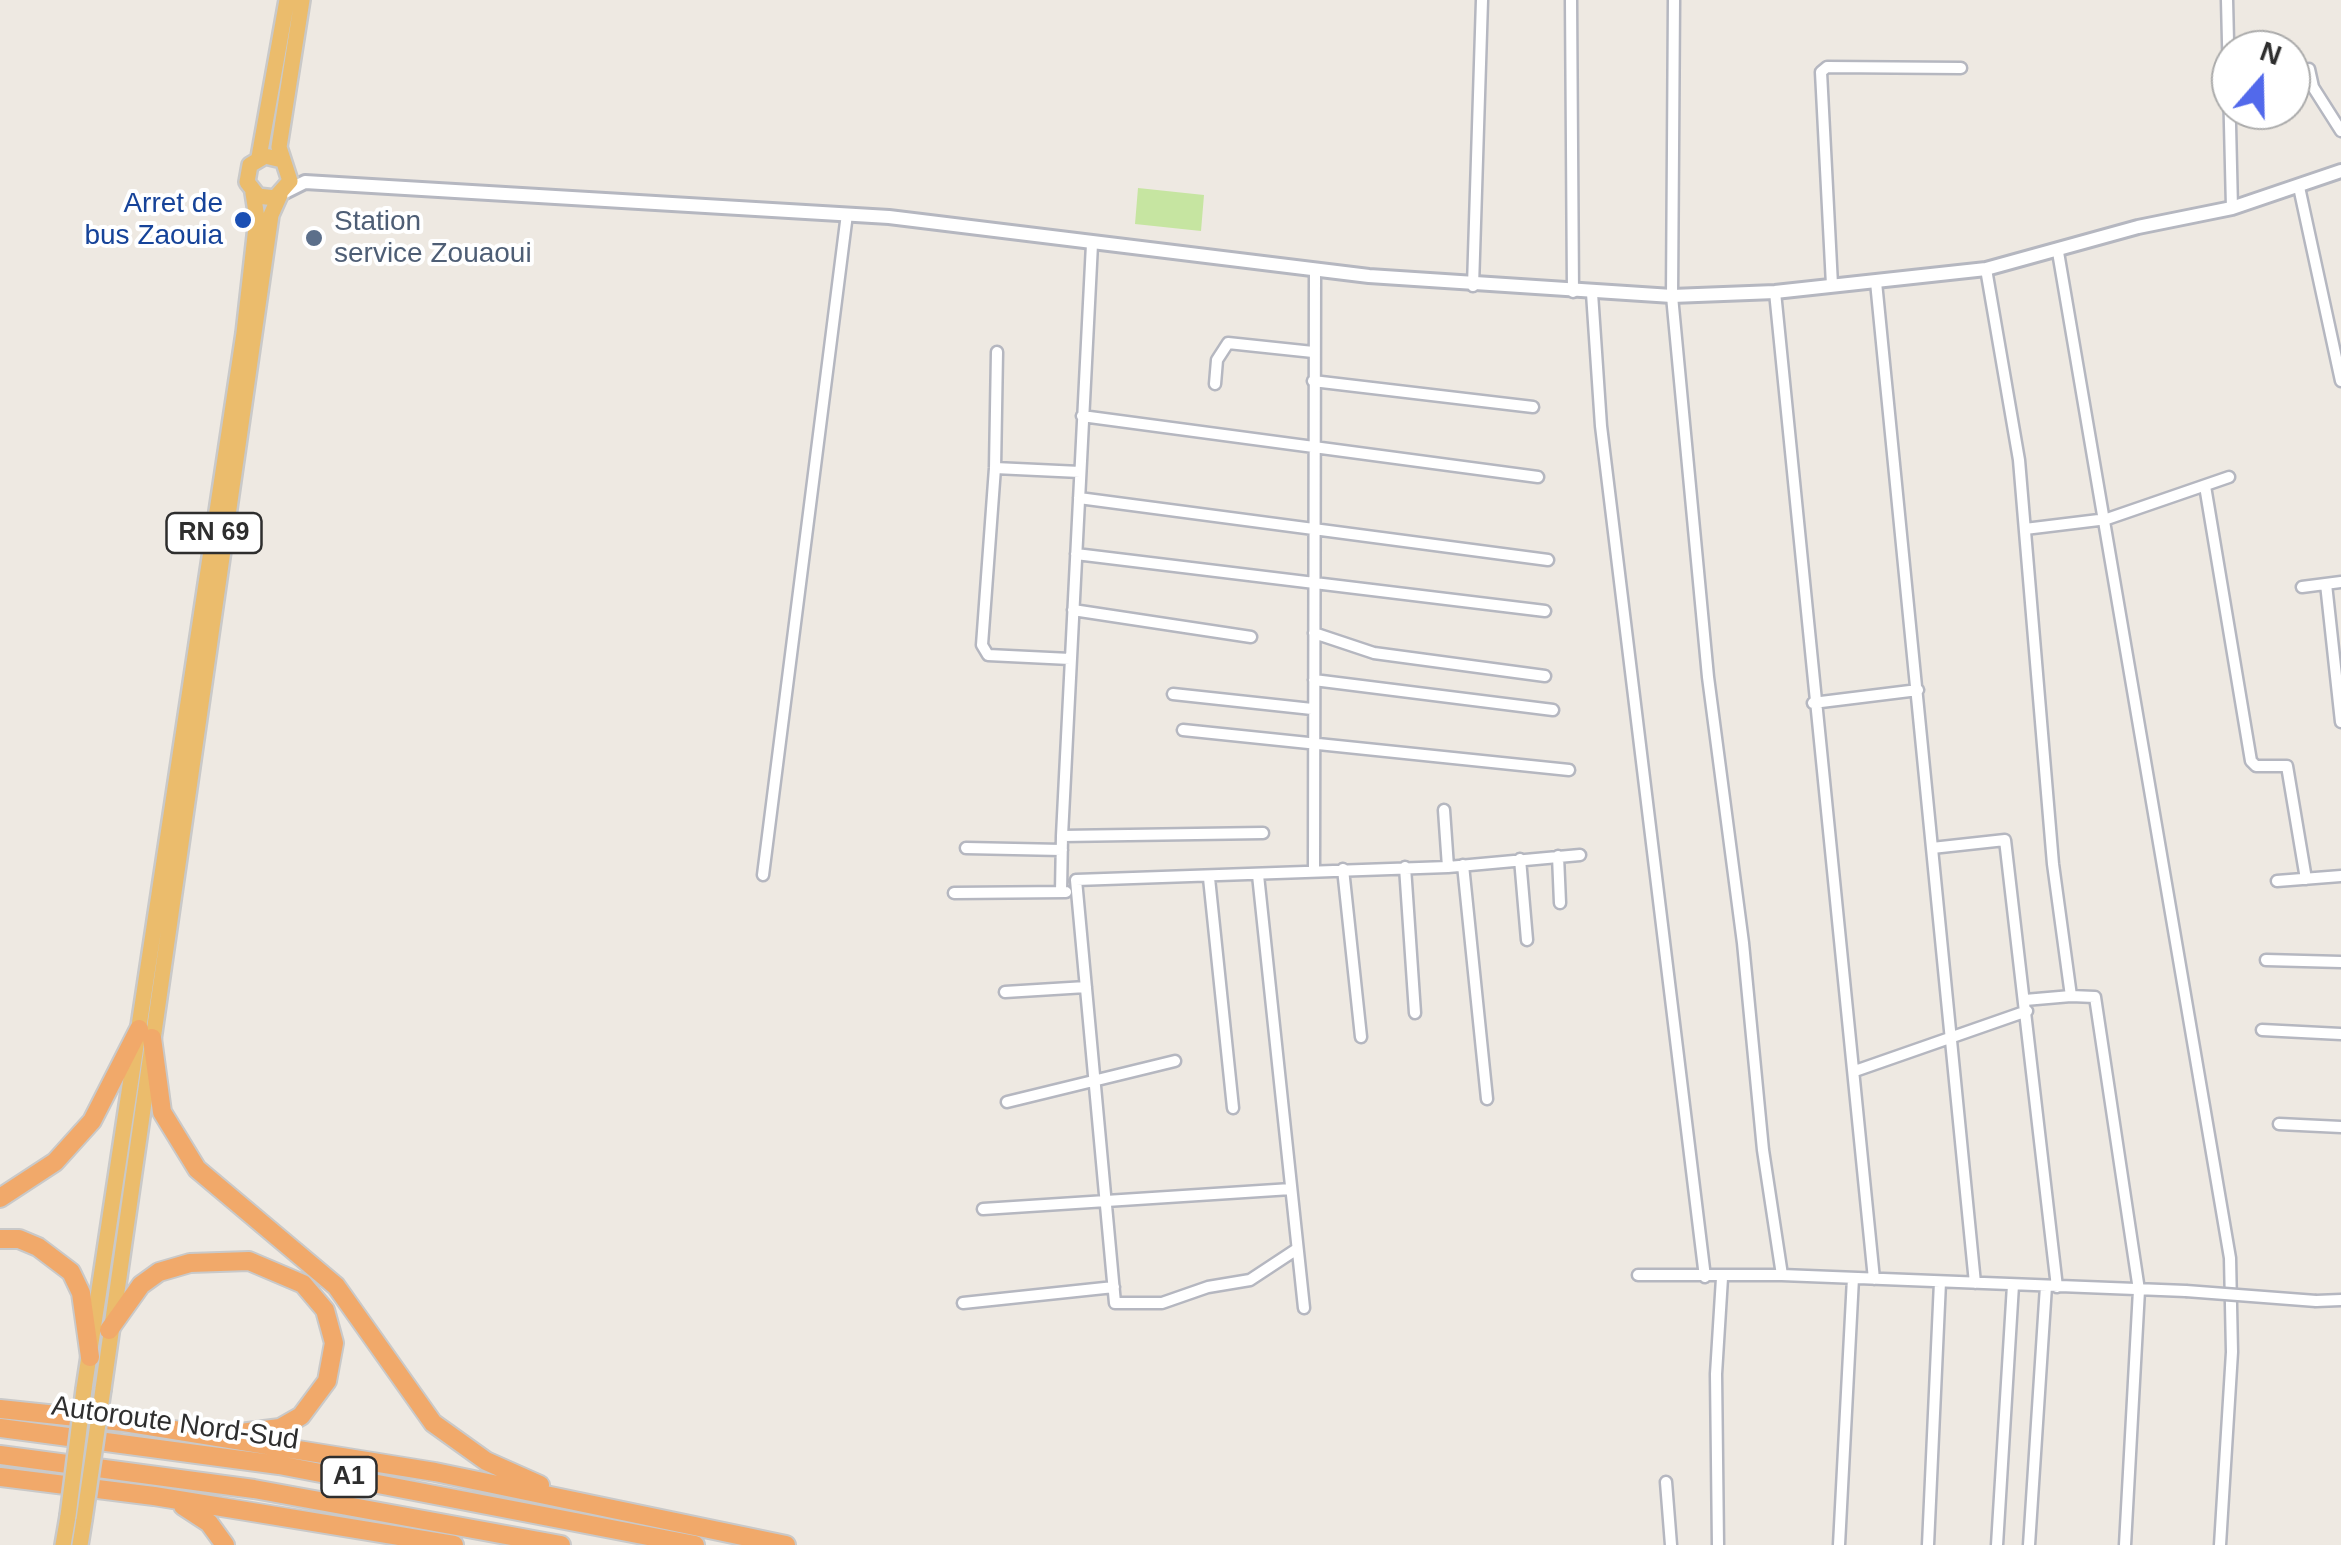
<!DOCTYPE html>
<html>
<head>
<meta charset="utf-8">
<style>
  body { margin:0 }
  #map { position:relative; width:2341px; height:1545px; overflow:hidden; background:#eee9e2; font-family:Helvetica,sans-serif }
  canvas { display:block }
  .north { position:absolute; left:2211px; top:30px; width:100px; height:100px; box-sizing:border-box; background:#fff; border:2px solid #ababab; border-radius:50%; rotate:20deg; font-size:28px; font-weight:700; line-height:40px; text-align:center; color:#2e2e2e }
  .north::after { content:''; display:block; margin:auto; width:35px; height:45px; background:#5269eb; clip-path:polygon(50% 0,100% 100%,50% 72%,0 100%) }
</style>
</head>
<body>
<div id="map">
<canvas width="2341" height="1545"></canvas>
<div class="north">N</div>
</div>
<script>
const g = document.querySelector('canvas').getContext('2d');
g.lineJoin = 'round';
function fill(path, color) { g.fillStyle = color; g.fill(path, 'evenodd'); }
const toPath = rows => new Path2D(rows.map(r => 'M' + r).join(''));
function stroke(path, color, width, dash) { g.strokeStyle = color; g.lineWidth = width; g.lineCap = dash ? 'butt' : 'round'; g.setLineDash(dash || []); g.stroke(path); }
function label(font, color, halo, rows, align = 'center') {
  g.font = font + ' Helvetica,sans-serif'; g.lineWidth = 8; g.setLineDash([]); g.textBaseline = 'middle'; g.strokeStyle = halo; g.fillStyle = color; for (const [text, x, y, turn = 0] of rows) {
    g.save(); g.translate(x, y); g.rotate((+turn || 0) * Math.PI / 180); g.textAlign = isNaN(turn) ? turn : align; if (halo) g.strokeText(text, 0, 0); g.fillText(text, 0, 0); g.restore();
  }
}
const pitch = toPath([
  [1138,188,1204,195,1201,231,1135,224]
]);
const minor = toPath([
  [1571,0,1573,292],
  [1674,0,1672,296,1708,677,1743,943,1763,1150,1782,1275],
  [2227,0,2232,208],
  [2309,69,2313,87,2341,131],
  [2299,187,2341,381],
  [2058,252,2230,1258,2232,1352,2220,1545],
  [1986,269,2019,460,2053,864,2071,996,2095,997,2139,1290,2125,1545],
  [1876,282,1975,1283],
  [1832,285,1821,72,1827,67,1961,68],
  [1473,286,1482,0],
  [1775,292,1874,1279],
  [1592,293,1601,426,1705,1277],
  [997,352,995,468,982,645,988,655,1070,659],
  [1313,381,1533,407],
  [1215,384,1217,360,1228,343,1313,352],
  [1082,416,1538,477],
  [995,468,1080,472],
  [2205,486,2251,761,2256,766,2287,766,2306,879],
  [1079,498,1548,560],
  [2025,529,2107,519,2229,477],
  [1076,554,1545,611],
  [2326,584,2341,722],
  [2302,587,2341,582],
  [1073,610,1251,637],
  [1314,633,1374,653,1545,676],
  [1314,680,1553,710],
  [1173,694,1312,709],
  [1813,703,1918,690],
  [1183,730,1569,770],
  [1444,810,1448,867],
  [1062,836,1092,244],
  [966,848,1062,850],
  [1932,848,2005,840,2057,1287],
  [1558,856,1560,903],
  [1520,859,1527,940],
  [1463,865,1487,1099],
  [1405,867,1415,1013],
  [1314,868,1315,269],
  [1343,869,1361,1037],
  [763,875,847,214],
  [1258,875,1304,1308],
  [1209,878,1233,1108],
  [2277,881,2341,876],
  [1061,892,1062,836,1263,833],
  [954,893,1066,892],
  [2266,960,2341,962],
  [1005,992,1086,987],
  [2025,1000,2071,996],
  [2262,1030,2341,1034],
  [1855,1071,2027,1011],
  [1007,1102,1175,1061],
  [2279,1124,2341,1127],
  [983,1209,1291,1189],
  [1297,1249,1250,1280,1208,1287,1162,1303,1115,1303,1076,880,1448,867,1580,855],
  [1638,1275,1782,1275,2186,1291],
  [2316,1301,2341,1300],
  [963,1303,1114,1287],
  [1666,1482,1671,1545],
  [1718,1545,1716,1374,1722,1278],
  [1839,1545,1853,1278],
  [1928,1545,1940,1282],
  [1997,1545,2013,1285],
  [2029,1545,2046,1286]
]);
const tertiary = toPath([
  [285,192,305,182,889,217,1369,276,1672,296,1775,292,1986,269,2138,227,2232,208,2341,171]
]);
const trunk = toPath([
  [259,157,287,0],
  [282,160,265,156,250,165,247,182,258,196,275,198,290,181,279,147,302,0],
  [84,1389,244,333,257,218,253,193],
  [103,1389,271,215,280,195],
  [63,1545,68,1516],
  [80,1545,84,1520]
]);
const motorway = toPath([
  [152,1038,162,1112,197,1169,336,1286,433,1423,486,1461,540,1485],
  [0,1198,55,1162,92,1121,139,1029],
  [0,1239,19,1239,38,1247,71,1272,81,1293,90,1357],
  [109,1330,141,1285,159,1272,190,1263,249,1261,303,1284,325,1310,334,1343,327,1381,301,1416,280,1428,240,1433],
  [0,1409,124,1422,435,1472,786,1545],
  [0,1428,279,1465,695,1545],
  [0,1455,254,1489,561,1545],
  [0,1477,154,1496,454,1545],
  [183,1506,209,1523,225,1545]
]);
const minorBridge = toPath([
  [2186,1291,2316,1301]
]);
const trunkBridge = toPath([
  [68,1516,84,1389],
  [84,1520,103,1389]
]);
const markers = [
  [243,220,10,"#1a4fb4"],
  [314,238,10,"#5c6f8a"]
];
const shields = [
  [214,533,95],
  [349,1477,55]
];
const shieldNames = [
  ["RN 69",214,533],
  ["A1",349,1477]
];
const transitNames = [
  ["Arret de",223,204],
  ["bus Zaouia",223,236]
];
const serviceNames = [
  ["Station",334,222],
  ["service Zouaoui",334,254]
];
const streetNames = [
  ["Autoroute Nord-Sud",175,1424,8]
];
fill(pitch, '#c6e5a1');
stroke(minor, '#b5b7c0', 15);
stroke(tertiary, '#b5b7c0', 18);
stroke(trunk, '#c9c9c9', 20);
stroke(motorway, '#c9c9c9', 22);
stroke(minor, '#fff', 10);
stroke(tertiary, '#fff', 12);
stroke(trunk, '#ebbc6c', 15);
stroke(motorway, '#f1a96a', 18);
stroke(minorBridge, '#b5b7c0', 15, []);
stroke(trunkBridge, '#c9c9c9', 20, []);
stroke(minorBridge, '#fff', 10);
stroke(trunkBridge, '#ebbc6c', 15);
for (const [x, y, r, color] of markers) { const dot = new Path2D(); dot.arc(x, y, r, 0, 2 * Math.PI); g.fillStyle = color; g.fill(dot); stroke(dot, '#fff', 4); }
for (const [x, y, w] of shields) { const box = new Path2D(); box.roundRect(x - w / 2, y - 20, w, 40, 8); g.fillStyle = '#fff'; g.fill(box); stroke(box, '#2e2e2e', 2.5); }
label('bold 25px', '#2e2e2e', null, shieldNames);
label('28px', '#164399', '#fff', transitNames, 'right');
label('28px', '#4e5e75', '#fff', serviceNames, 'left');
label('28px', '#2e2e2e', '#fff', streetNames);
</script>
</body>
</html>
